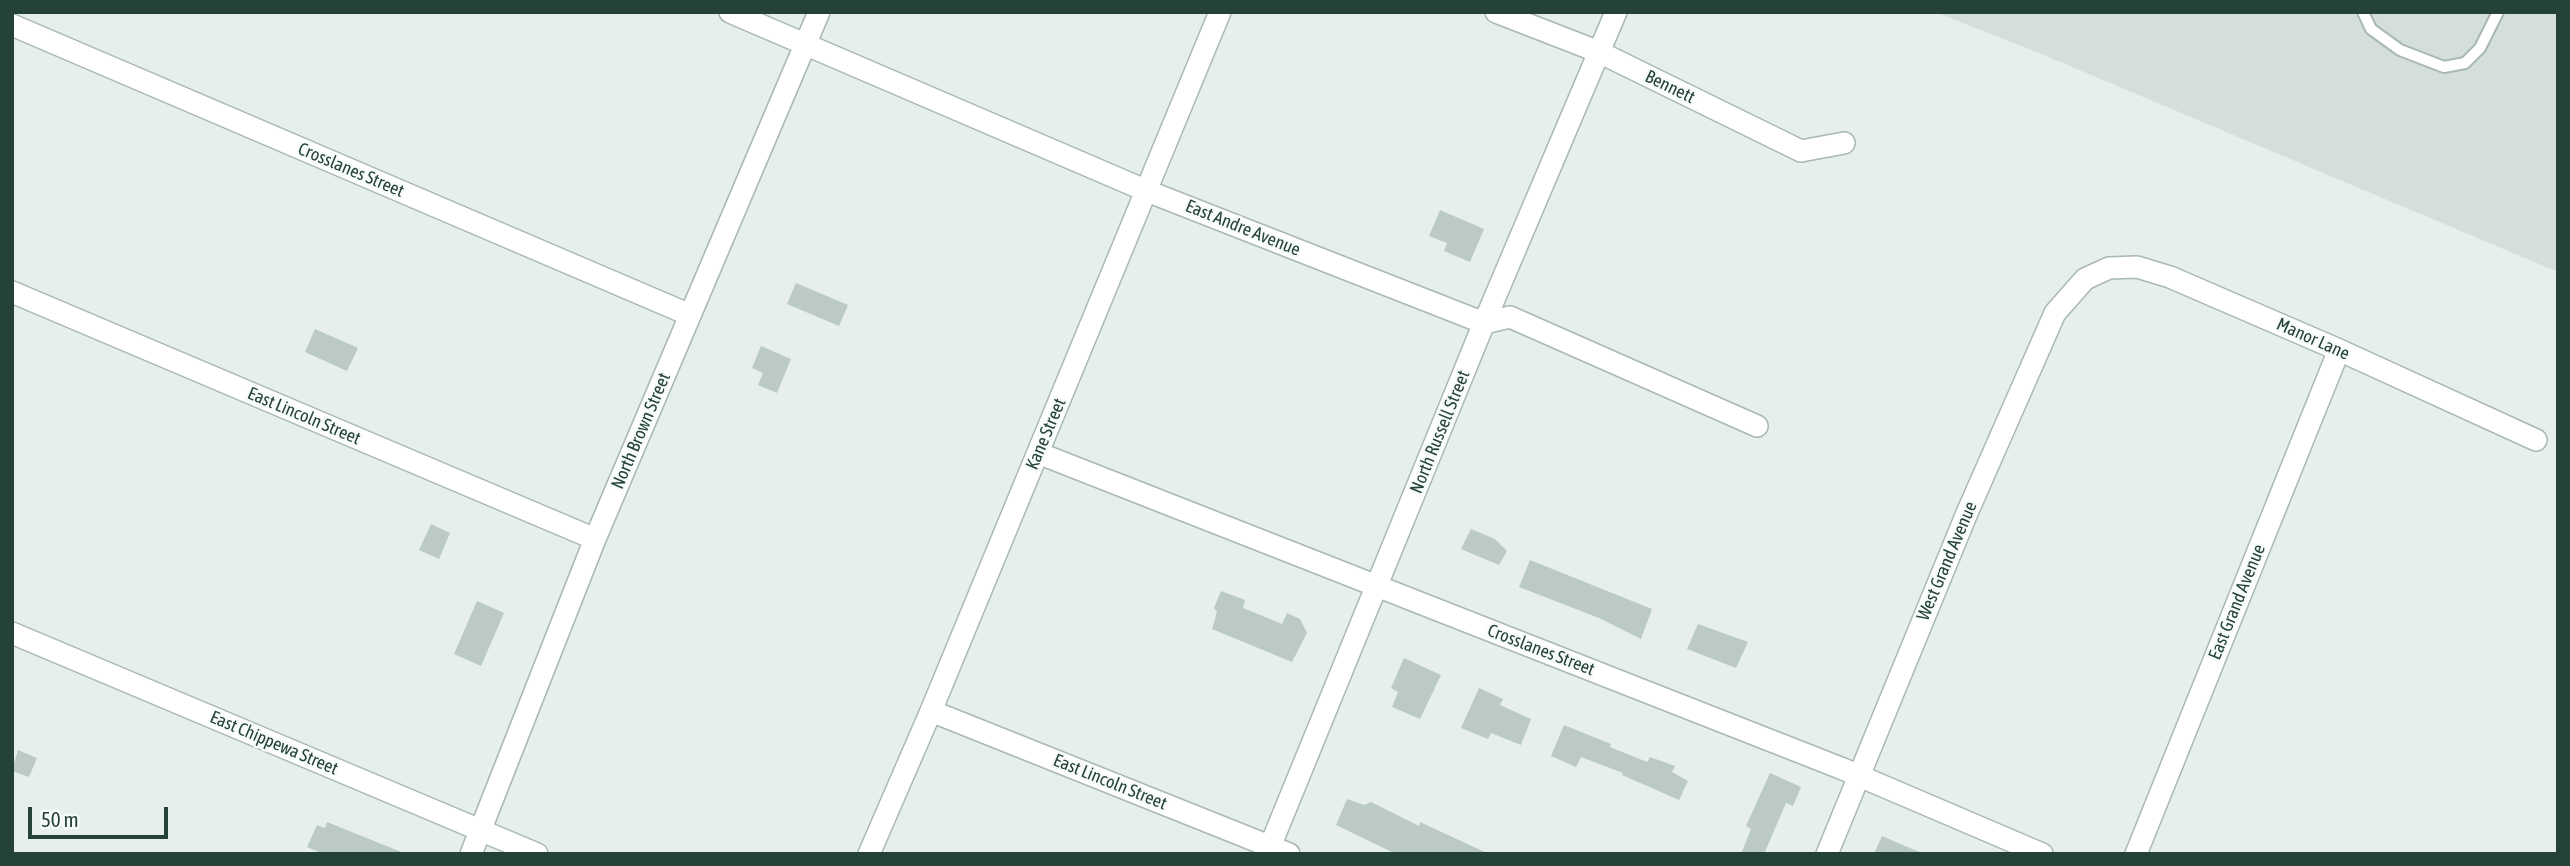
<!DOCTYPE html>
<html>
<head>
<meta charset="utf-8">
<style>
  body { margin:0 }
  #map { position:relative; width:2570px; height:866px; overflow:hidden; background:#e6efeb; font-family:"Asap Condensed",sans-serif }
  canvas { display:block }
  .frame { position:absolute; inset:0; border:14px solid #24423a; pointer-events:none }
  .scale { position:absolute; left:28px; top:807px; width:140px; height:32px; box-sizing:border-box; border:4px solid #24423a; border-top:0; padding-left:9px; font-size:21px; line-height:24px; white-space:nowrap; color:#24423a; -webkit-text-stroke:5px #f7fbf9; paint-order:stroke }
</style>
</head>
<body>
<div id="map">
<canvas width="2570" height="866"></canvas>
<div class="frame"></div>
<div class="scale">50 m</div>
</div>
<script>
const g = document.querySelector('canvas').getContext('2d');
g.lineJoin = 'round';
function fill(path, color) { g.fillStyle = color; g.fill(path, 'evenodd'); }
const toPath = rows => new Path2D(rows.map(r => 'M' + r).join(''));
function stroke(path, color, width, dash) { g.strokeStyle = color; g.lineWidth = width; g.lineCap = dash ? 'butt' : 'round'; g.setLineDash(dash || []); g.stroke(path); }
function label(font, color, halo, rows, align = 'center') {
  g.font = font + ' "Asap Condensed",sans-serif'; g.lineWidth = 5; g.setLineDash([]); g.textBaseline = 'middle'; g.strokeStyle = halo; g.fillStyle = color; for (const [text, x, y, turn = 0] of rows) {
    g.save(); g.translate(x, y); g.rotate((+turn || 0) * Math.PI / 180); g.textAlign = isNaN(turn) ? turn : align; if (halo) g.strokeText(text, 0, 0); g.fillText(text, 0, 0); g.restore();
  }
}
const built = toPath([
  [1935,12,2558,12,2558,272,2039,53]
]);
const building = toPath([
  [1440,210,1484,229,1470,262,1444,251,1447,243,1429,236],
  [796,283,848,305,839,326,787,304],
  [315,329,358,348,347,371,305,352],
  [761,346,791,359,777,393,758,385,763,373,752,368],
  [431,524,450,533,439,559,419,550],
  [1471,529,1495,539,1507,551,1499,565,1461,549],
  [1530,560,1652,609,1641,639,1599,618,1519,587],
  [1221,591,1245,600,1243,608,1282,624,1287,613,1300,619,1307,633,1292,662,1212,629,1217,612,1214,608],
  [477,601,504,613,481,666,454,654],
  [1698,624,1748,642,1736,668,1687,649],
  [1404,658,1441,675,1420,719,1392,707,1398,692,1391,688],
  [1479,688,1503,699,1500,705,1531,719,1521,745,1491,733,1488,739,1461,728],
  [1564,725,1611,744,1610,747,1647,762,1650,757,1675,766,1672,772,1688,781,1679,800,1622,775,1623,773,1581,757,1576,767,1551,756],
  [18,750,37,758,29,777,12,771],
  [1770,773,1801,787,1793,806,1786,803,1764,854,1741,854,1751,829,1746,826],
  [1347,799,1364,805,1371,802,1419,826,1420,822,1489,854,1396,854,1336,825],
  [327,822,404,853,403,854,324,854,307,847,317,825,325,828],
  [1882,836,1924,854,1874,854]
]);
const service = toPath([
  [2363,12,2371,29,2400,50,2444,67,2465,63,2480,48,2498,12]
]);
const minor = toPath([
  [730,12,1147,191,1484,323,1510,317,1757,426],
  [1496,12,1599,52,1801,151,1844,143],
  [12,25,690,315],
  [12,292,595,539],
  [1038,453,1843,769,2042,854],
  [12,633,537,854],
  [931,711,1289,854],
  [471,854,595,539,819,12],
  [869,854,931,711,1220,12],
  [1267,854,1484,323,1616,12],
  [1827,854,1967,513,2055,313,2085,279,2109,268,2137,267,2170,277,2339,350,2536,440],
  [2136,854,2339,350]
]);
const streetNames = [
  ["Bennett",1670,87,26],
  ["Crosslanes Street",351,170,23],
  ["East Andre Avenue",1243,228,22],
  ["Manor Lane",2313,339,24],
  ["East Lincoln Street",304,416,23],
  ["North Brown Street",641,431,-67],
  ["North Russell Street",1440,432,-68],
  ["Kane Street",1046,434,-67],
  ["West Grand Avenue",1947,561,-67],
  ["East Grand Avenue",2237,602,-68],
  ["Crosslanes Street",1541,650,21],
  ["East Chippewa Street",274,743,23],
  ["East Lincoln Street",1110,782,22]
];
fill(built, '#d4dfda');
fill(building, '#bbcac4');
stroke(service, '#a8b8b2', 14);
stroke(minor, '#a8b8b2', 24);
stroke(service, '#fff', 10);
stroke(minor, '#fff', 21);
label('18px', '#24423a', '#f7fbf9', streetNames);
</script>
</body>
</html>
